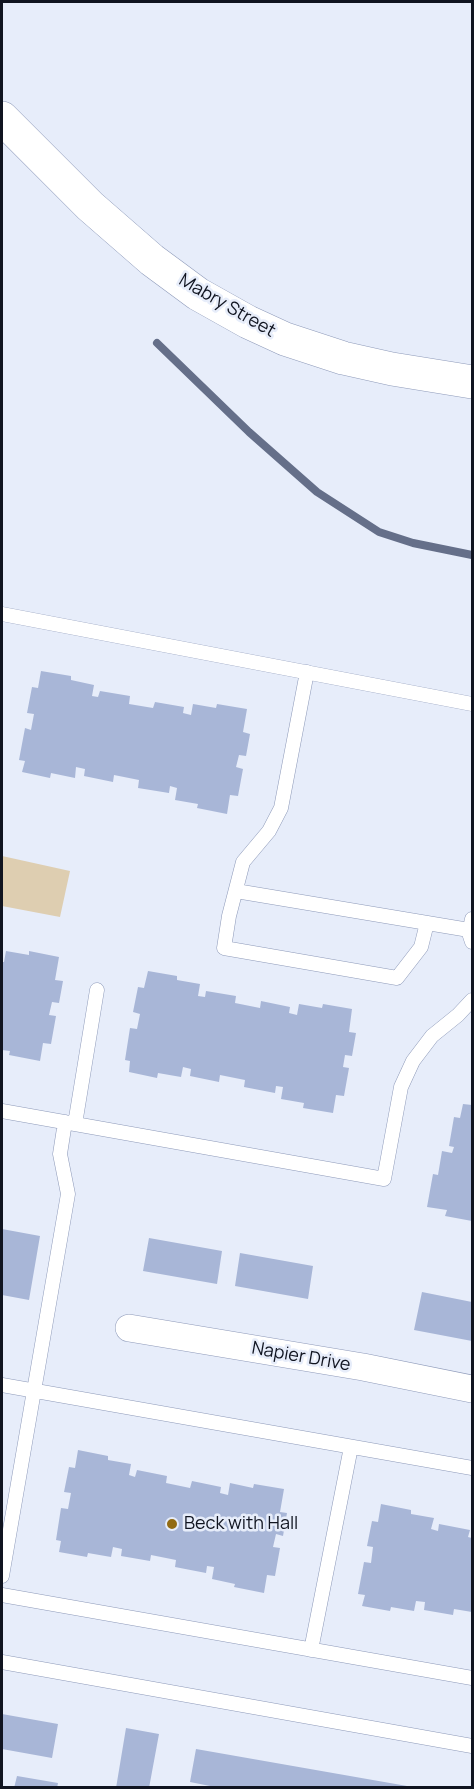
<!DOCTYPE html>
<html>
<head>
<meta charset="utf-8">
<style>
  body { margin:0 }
  #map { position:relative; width:474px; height:1789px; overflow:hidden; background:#e7edfa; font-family:Manrope,sans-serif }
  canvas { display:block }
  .frame { position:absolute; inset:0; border:3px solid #101420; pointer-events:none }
</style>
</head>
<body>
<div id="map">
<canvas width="474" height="1789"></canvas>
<div class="frame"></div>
</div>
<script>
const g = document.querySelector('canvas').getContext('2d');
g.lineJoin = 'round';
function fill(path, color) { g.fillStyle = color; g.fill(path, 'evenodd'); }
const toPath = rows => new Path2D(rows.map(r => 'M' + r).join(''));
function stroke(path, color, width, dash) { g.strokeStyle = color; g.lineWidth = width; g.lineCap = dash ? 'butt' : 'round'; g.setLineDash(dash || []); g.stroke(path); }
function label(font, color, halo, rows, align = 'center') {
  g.font = font + ' Manrope,sans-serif'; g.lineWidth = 5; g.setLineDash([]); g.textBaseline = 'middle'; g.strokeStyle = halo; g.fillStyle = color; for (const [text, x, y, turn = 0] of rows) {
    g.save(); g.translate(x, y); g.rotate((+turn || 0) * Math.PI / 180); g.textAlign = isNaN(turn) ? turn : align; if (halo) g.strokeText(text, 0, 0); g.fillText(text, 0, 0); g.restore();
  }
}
const green = toPath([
  [2,856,70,871,60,917,2,906]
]);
const stream = toPath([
  [157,343,249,432,317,492,379,532,413,543,472,555]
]);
const building = toPath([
  [41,671,71,676,71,680,94,685,92,696,98,697,100,691,130,696,129,704,153,708,155,702,184,707,183,713,191,715,193,704,216,708,217,704,247,709,243,732,250,734,246,756,239,755,236,767,243,769,238,796,230,795,227,814,197,808,198,804,175,800,177,788,170,786,169,793,138,788,139,780,114,775,113,782,84,776,85,769,76,767,75,778,51,773,50,778,22,772,25,761,19,760,25,728,31,730,34,714,27,713,32,687,38,688],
  [6,951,29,955,29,951,59,957,55,980,63,981,59,1003,52,1002,49,1015,56,1016,51,1044,43,1043,40,1061,9,1055,10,1051,2,1050,2,962,4,962],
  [148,971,177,976,177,980,200,984,198,996,205,997,206,991,236,996,235,1003,260,1008,261,1001,290,1007,289,1013,297,1015,299,1004,322,1008,323,1004,352,1009,349,1032,356,1033,352,1056,345,1055,343,1067,349,1068,344,1096,336,1095,333,1113,303,1108,304,1103,281,1099,283,1087,276,1086,275,1093,244,1087,245,1080,220,1075,219,1082,190,1076,191,1069,183,1067,181,1077,158,1073,157,1078,129,1072,130,1061,125,1060,130,1028,137,1029,140,1014,133,1012,138,987,144,988],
  [463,1104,472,1105,472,1221,445,1216,447,1210,427,1207,433,1174,438,1175,442,1151,452,1153,454,1147,449,1146,454,1117,460,1118],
  [2,1229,40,1236,29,1300,2,1295],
  [149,1238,222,1251,217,1284,143,1271],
  [240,1253,313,1266,308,1299,235,1286],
  [422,1292,472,1302,472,1341,414,1330],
  [78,1450,108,1456,108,1460,131,1464,129,1475,135,1477,137,1470,167,1476,166,1483,190,1488,192,1481,221,1487,220,1493,228,1495,230,1483,253,1488,254,1484,284,1489,280,1512,287,1513,283,1536,276,1534,273,1547,280,1548,275,1576,267,1575,264,1593,234,1587,235,1584,212,1579,214,1567,207,1566,206,1573,175,1567,176,1560,151,1555,150,1561,121,1556,122,1549,113,1547,111,1557,88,1553,87,1557,59,1552,61,1541,56,1540,61,1508,68,1509,71,1493,64,1492,69,1467,75,1468],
  [381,1504,411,1510,411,1514,434,1518,431,1529,438,1531,439,1524,470,1530,468,1537,472,1538,472,1612,454,1609,453,1615,424,1610,425,1602,416,1601,414,1611,391,1607,390,1611,362,1606,365,1595,358,1594,364,1562,371,1563,373,1547,367,1546,372,1521,378,1522],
  [2,1714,58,1724,52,1758,2,1749],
  [126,1728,159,1734,149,1788,116,1788],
  [196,1749,407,1786,407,1788,220,1788,190,1782],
  [17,1776,58,1783,57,1788,14,1788]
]);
const lane = toPath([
  [2,614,472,704],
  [307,672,281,808,269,831,243,862,229,916,224,948,397,978,421,947,427,923],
  [236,891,469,930],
  [472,919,469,933,472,942],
  [2,1111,384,1179,401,1087,413,1061,432,1036,458,1015,472,1000],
  [75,1124,97,990],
  [2,1385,472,1468],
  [2,1576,68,1194,60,1154,65,1122],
  [2,1595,472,1678],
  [311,1650,351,1447],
  [2,1662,472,1746]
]);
const street = toPath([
  [129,1328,363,1367,472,1389]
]);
const secondary = toPath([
  [2,118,90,206,152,260,198,294,248,322,285,339,343,358,392,369,472,382]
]);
const markers = [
  [172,1524,6,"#926b13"]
];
const streetNames = [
  ["Mabry Street",227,306,30],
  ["Napier Drive",301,1357,10]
];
const poiNames = [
  ["Beck with Hall",184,1524]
];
fill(green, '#deceb1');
stroke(stream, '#656f89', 8);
fill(building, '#a8b6d7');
stroke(lane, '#8e9ab9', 15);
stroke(street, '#8e9ab9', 28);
stroke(secondary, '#8e9ab9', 34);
stroke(lane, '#fff', 14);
stroke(street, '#fff', 27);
stroke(secondary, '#fff', 33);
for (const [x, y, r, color] of markers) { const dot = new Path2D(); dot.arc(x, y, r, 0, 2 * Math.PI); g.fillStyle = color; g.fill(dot); stroke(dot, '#e7edfa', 2); }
label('18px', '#101420', '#e7edfa', streetNames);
label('18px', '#101420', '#e7edfa', poiNames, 'left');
</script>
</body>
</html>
